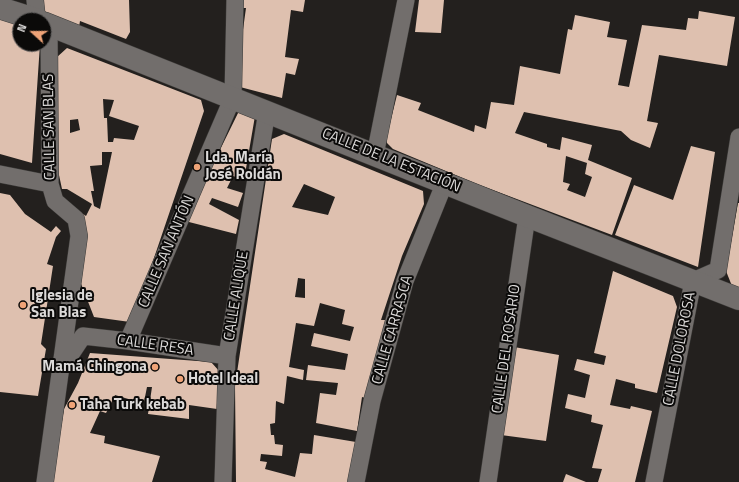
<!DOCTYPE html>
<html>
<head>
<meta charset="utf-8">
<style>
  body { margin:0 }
  #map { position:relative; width:739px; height:482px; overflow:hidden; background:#23201e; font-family:"Titillium Web",sans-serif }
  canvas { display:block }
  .north { position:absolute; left:12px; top:12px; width:40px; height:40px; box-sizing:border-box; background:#0b0a09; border:1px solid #5f5d5c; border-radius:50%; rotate:291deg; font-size:11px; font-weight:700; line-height:16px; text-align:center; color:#dcdad9 }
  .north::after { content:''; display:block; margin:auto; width:14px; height:18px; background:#efa377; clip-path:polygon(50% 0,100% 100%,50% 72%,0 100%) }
</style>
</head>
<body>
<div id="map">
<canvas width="739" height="482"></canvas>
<div class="north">N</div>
</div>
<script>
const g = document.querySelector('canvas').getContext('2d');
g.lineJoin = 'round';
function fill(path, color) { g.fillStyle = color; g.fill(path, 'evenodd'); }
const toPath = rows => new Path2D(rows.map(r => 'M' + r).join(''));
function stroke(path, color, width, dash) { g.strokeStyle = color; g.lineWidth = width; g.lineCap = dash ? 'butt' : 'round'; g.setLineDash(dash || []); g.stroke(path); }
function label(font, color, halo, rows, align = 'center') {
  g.font = font + ' "Titillium Web",sans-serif'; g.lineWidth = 4; g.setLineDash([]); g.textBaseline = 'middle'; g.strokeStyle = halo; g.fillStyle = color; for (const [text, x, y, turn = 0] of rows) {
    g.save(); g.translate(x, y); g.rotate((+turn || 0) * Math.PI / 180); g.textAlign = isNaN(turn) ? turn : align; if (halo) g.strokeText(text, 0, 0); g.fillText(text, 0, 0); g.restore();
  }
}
const building = toPath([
  [39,0,129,0,130,32,126,39,80,21,79,27,42,13],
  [243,0,305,0,303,12,291,10,285,57,299,59,295,75,286,73,282,98,240,87,241,44,246,8,243,8],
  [419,0,444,0,441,33,415,32],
  [699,11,735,17,727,66,659,55,647,121,658,123,650,148,631,140,621,131,524,112,515,133,547,144,547,147,560,150,562,137,592,145,588,160,632,178,612,235,477,184,393,149,387,143,386,139,397,95,421,103,418,110,474,132,475,125,486,129,491,102,514,105,520,66,560,74,568,29,572,30,575,15,610,22,607,37,627,40,618,85,629,87,642,25,686,30,688,18,698,19],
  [566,156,587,163,585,174,592,177,585,197,567,190,570,184,563,182],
  [0,17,20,23,20,44,40,44,32,163,0,154],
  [67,48,201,100,204,111,139,302,130,322,94,317,78,276,76,209,86,216,92,204,67,189,62,189,53,147,56,58],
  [103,99,114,100,109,116,139,126,134,140,114,138,113,142,108,142,107,118,104,118],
  [78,119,80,130,70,133,70,120],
  [102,152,112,152,100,209,94,206,91,191,94,191,90,166,102,165],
  [240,109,255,116,244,180,233,176,227,188,243,193,238,207,212,198,209,204,239,220,236,234,185,221],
  [284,134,423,191,424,204,402,256,381,320,386,320,365,398,362,397,357,431,316,423,320,393,336,395,338,383,306,380,308,365,345,370,348,354,311,346,314,333,350,341,354,327,342,324,345,310,320,303,314,326,296,323,289,367,304,370,303,380,287,376,284,404,276,401,275,423,270,424,271,435,274,435,275,444,283,445,282,456,261,454,260,461,267,462,265,469,295,477,300,453,312,454,314,435,356,442,349,482,236,482,235,386,272,139],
  [304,184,335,197,328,215,292,207],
  [298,278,305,279,305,298,295,297],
  [691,146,715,152,698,267,615,235,634,185,673,200],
  [0,193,10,195,25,214,51,232,56,226,61,231,56,237,47,264,53,266,41,344,46,349,38,396,0,392],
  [738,203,739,203,739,288,732,286,726,271],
  [613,271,673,296,677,307,657,393,635,388,635,384,616,379,610,405,630,409,631,406,652,411,635,482,598,482,602,469,592,468,603,425,591,422,592,415,565,408,568,394,585,398,590,375,574,370,577,359,604,365,606,356,594,353],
  [514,347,559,355,546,441,501,435],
  [90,353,211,362,220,372,217,409,189,405,189,419,148,414,152,387,147,387,144,402,135,401,115,395,106,413,100,411,90,433,105,436,104,443,160,456,152,482,52,482,64,409,78,383],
  [566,474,586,482,563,482]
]);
const street = toPath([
  [35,0,37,19],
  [375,155,406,0],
  [0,174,50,184],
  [128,341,233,97,235,0],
  [71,354,83,336,128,341,227,356],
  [45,482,79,236,76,219,55,201,50,184,49,26],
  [223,482,227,356,267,111],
  [356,482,372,401,405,281,445,182],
  [488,482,527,216],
  [654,482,693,281,718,270,739,137]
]);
const secondary = toPath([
  [0,8,38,20],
  [44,23,527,216,739,299]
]);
const markers = [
  [197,167,4,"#efa377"],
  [23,305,4,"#efa377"],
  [155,367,4,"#efa377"],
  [180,379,4,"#efa377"],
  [72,405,4,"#efa377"]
];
const streetNames = [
  ["CALLE SAN BLAS",50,127,-91],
  ["CALLE DE LA ESTACIÓN",391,161,22],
  ["CALLE SAN ANTÓN",167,252,-67],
  ["CALLE ALIQUE",237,296,-81],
  ["CALLE CARRASCA",393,330,-74],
  ["CALLE RESA",155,346,8],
  ["CALLE DEL ROSARIO",507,349,-82],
  ["CALLE DOLOROSA",680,349,-79]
];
const poiNames = [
  ["Lda. María",205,158],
  ["José Roldán",205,175],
  ["Iglesia de",31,296],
  ["San Blas",31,313],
  ["Mamá Chingona",147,367,"right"],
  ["Hotel Ideal",188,379],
  ["Taha Turk kebab",80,405]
];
fill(building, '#dec0af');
stroke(street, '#3e3c3a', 18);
stroke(secondary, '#3e3c3a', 23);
stroke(street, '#726e6c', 17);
stroke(secondary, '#726e6c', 22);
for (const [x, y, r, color] of markers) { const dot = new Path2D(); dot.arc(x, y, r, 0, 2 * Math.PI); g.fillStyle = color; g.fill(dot); stroke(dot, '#0b0a09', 1.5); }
label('15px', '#dcdad9', '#0b0a09', streetNames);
label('bold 15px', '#dcdad9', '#0b0a09', poiNames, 'left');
</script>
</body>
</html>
